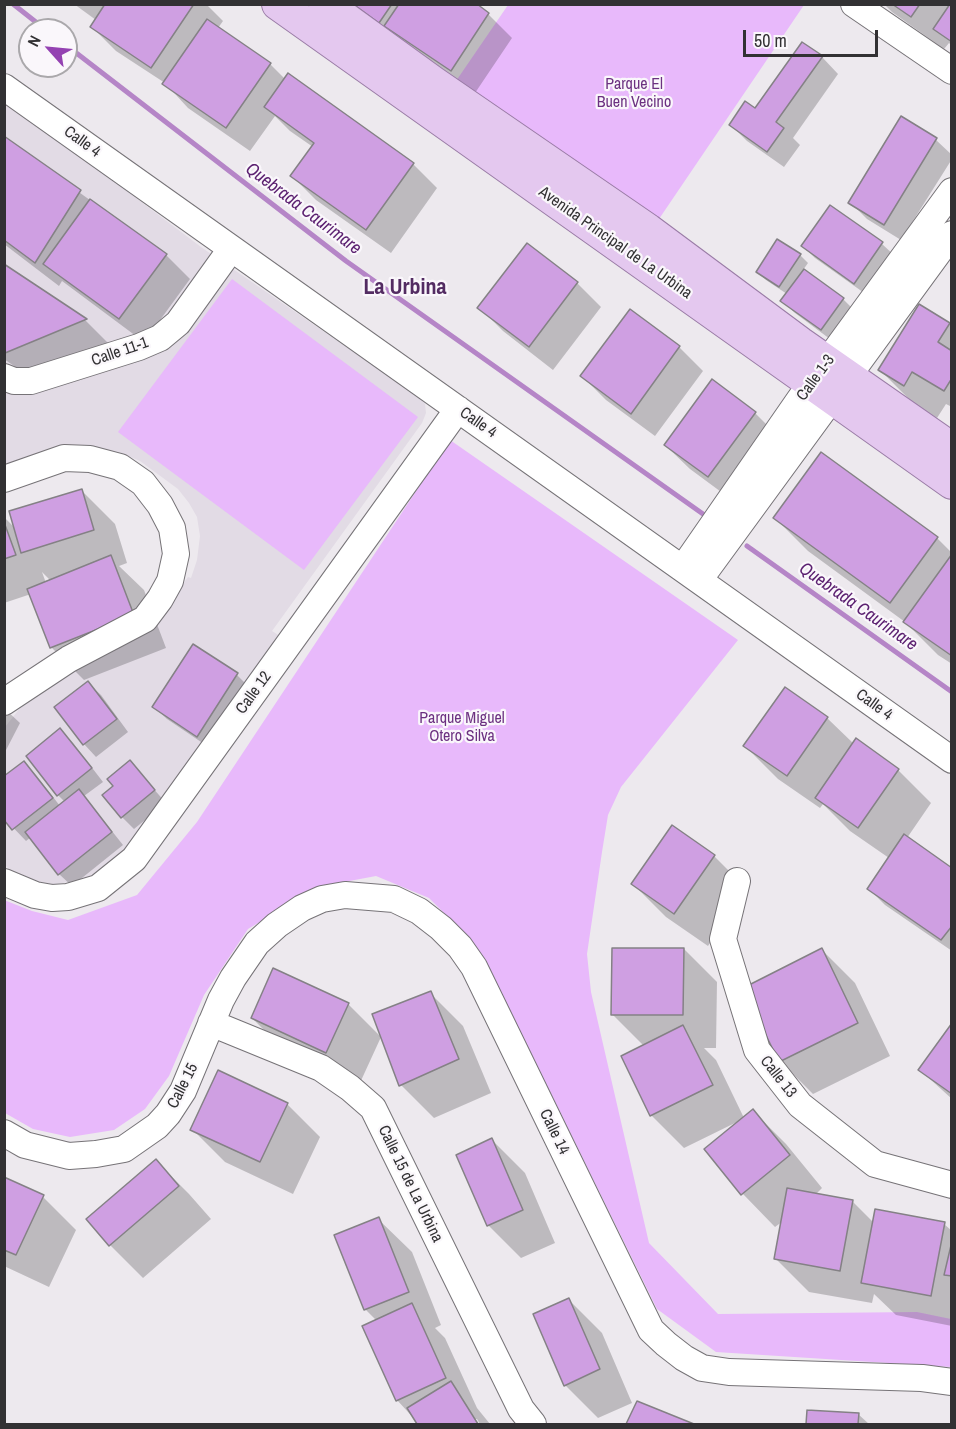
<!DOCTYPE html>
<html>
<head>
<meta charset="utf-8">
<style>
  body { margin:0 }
  #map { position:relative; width:956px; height:1429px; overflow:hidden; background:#ede9ee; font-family:"Archivo Narrow",sans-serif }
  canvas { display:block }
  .frame { position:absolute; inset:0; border:6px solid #323133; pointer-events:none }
  .north { position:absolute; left:18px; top:18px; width:60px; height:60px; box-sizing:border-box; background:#faf7fb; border:2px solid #aaa8ab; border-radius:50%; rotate:297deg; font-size:16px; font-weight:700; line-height:24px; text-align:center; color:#323133 }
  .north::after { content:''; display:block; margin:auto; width:21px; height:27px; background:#9442b2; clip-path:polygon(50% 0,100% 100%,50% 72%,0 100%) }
  .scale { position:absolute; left:743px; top:30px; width:135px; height:27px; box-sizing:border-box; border:3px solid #323133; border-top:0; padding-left:8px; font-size:18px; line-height:21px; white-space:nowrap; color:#323133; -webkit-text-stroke:4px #faf7fb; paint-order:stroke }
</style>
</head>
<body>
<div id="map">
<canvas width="956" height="1429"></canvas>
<div class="frame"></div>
<div class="north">N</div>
<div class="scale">50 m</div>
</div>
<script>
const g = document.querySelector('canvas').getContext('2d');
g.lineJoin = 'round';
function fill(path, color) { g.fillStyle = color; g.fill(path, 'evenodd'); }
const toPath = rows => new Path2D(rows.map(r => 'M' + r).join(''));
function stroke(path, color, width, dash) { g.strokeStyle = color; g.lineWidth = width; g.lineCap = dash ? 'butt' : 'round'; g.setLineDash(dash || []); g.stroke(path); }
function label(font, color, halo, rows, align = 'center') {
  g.font = font + ' "Archivo Narrow",sans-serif'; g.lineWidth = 4.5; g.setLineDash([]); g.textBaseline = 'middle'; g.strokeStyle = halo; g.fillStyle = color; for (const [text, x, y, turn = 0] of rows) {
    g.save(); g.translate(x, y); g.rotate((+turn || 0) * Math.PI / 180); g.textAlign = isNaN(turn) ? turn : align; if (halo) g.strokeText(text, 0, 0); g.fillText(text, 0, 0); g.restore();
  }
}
const built = toPath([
  [5,99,201,247,419,397,425,404,426,413,422,423,272,631,283,638,192,763,127,847,95,877,46,886,14,874,5,865,5,727,20,708,73,671,114,651,152,627,188,577,191,578,197,560,200,536,197,517,189,503,178,489,140,461,119,452,99,449,5,467]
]);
const green = toPath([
  [508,5,804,5,659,219,456,81],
  [232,279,418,417,304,570,118,432],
  [450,440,738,640,621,787,608,815,602,852,587,954,591,992,649,1243,718,1314,917,1312,951,1319,951,1367,716,1352,657,1309,489,968,460,929,429,898,376,876,328,885,273,914,248,929,204,995,169,1076,145,1109,114,1130,70,1137,33,1129,5,1113,4,900,32,911,68,920,137,895,197,822]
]);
const shadow = toPath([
  [74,4,206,4,223,21,218,28,270,64,286,80,289,75,413,164,437,188,391,253,316,200,292,176,313,147,290,131,275,116,250,151,188,108,165,83,116,51,92,27,96,20],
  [344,4,474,4,488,14,512,38,475,93],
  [884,4,952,4,952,46,949,43,944,49,892,12],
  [822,57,838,74,793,138,800,145,784,167,747,141,731,125,756,110],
  [901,118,936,140,952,155,952,159,901,240,867,219,850,202],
  [4,138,166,255,190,279,144,342,62,281,59,286,4,244],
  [830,207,882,244,895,256,867,295,815,258,803,246],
  [527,245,577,283,601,307,553,370,503,331,479,307],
  [800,255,808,263,803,270,843,299,856,312,834,342,795,313,782,301,787,294,766,280,758,272],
  [4,266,86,321,109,344,30,377,4,359],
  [949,324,952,326,952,407,946,404,937,418,913,403,880,370],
  [679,347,703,371,655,436,606,400,582,376],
  [755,413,779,437,732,500,690,469,665,445],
  [82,491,115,524,127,563,119,566,144,590,166,648,84,680,51,647,31,594,4,603,4,517,15,528],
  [42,572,51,581,46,583],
  [775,518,937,538,952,553,952,664,938,655,905,622,808,551],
  [237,675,249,687,210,748,167,719,154,707],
  [88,683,101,695,128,732,96,757,84,744],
  [4,708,20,723,4,754],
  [827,718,854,744,898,770,931,803,907,838,952,869,952,951,885,905,869,889,889,858,850,831,823,804,820,808,778,779,745,746],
  [60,730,73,743,103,782,84,796,123,845,72,886,59,874,31,837,26,841,4,818,24,763,36,775,60,806,65,802,58,795],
  [130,762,166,803,134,829,122,817,115,786],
  [714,856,747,889,708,946,666,917,633,884],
  [684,949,717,982,716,1048,704,1048,716,1060,744,1118,753,1111,786,1144,822,1188,815,1195,852,1201,874,1223,944,1224,952,1231,952,1326,896,1315,874,1294,872,1303,809,1292,776,1259,783,1221,775,1227,743,1194,706,1150,737,1122,684,1148,651,1115,644,1046,613,1015],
  [822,950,855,983,890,1056,813,1094,780,1061],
  [430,993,463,1026,491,1093,434,1118,401,1085],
  [348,1004,381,1037,359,1085,285,1051,252,1018],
  [952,1025,952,1099,920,1070],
  [287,1104,320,1137,293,1194,225,1162,192,1129],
  [492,1140,525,1173,555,1243,521,1258,488,1225],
  [156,1161,189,1194,211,1219,143,1278,110,1245],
  [4,1179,43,1197,76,1230,49,1287,4,1266],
  [378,1219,412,1252,441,1325,435,1328,445,1338,477,1408,490,1424,480,1424,477,1419,473,1419,477,1424,419,1424,397,1400,377,1321,366,1310,336,1236],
  [569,1300,602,1333,632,1403,598,1418,565,1385],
  [638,1403,690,1424,627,1424],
  [808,1412,858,1414,869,1424,807,1424]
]);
const stream = toPath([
  [13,4,46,30],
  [66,45,346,261,703,514],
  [747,546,952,692]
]);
const building = toPath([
  [105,4,194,4,151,68,90,27,105,4],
  [353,4,392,4,379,23,353,4],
  [399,4,477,4,489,13,451,71,384,26,399,4],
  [892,4,920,4,911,17,892,4],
  [950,4,952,4,952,42,933,29,950,4],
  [207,19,271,63,226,128,162,84,207,19],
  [802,42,823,56,776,122,784,128,767,152,729,125,745,101,755,108,802,42],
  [288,73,414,163,366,230,290,176,314,143,264,107,288,73],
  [901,116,937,138,884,225,848,203,901,116],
  [4,136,81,190,35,263,4,240,4,136],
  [90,199,167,254,119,319,43,264,90,199],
  [830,205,883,242,854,284,801,246,830,205],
  [777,239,801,254,779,287,756,272,777,239],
  [527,243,578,282,529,347,477,308,527,243],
  [4,264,87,319,5,353,4,264],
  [804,269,844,298,821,330,780,301,804,269],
  [919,304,950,323,938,342,952,351,952,378,944,391,912,372,904,386,878,370,919,304],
  [630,309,680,346,631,414,580,376,630,309],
  [712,379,756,412,708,477,664,445,712,379],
  [821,452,938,537,890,603,773,518,821,452],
  [82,489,94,530,21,553,9,511,82,489],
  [4,522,16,555,4,559,4,522],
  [952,554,952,656,903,622,952,554],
  [111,555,134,615,50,648,27,589,111,555],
  [193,644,238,673,197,737,152,707,193,644],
  [88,681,117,719,83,745,54,707,88,681],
  [785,687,828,717,787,776,743,746,785,687],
  [60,728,92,768,57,796,26,756,60,728],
  [856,738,899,769,858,828,815,798,856,738],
  [130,760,155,790,121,818,102,795,113,786,107,779,130,760],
  [24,761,53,798,12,830,4,820,4,776,24,761],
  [79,789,112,832,58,875,25,832,79,789],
  [672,825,715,855,674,914,631,884,672,825],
  [904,834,952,868,952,926,941,940,867,889,904,834],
  [612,948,684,948,683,1015,611,1015,612,948],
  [822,948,858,1023,779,1062,743,988,822,948],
  [273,968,349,1003,326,1053,251,1018,273,968],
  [431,991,459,1059,399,1086,372,1014,431,991],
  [952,1023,952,1094,918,1070,952,1023],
  [683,1025,713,1085,650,1116,621,1056,683,1025],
  [218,1070,288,1103,260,1162,190,1130,218,1070],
  [753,1109,790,1155,741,1195,704,1149,753,1109],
  [492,1138,523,1210,487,1226,456,1155,492,1138],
  [156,1159,179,1186,109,1246,86,1219,156,1159],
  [4,1177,44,1195,16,1255,4,1250,4,1177],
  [787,1188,853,1200,840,1271,774,1259,787,1188],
  [875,1209,945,1222,931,1296,861,1283,875,1209],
  [379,1217,409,1292,364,1310,334,1235,379,1217],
  [952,1241,952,1276,944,1275,952,1241],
  [569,1298,600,1369,564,1386,533,1314,569,1298],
  [412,1303,446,1378,396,1401,362,1326,412,1303],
  [451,1381,478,1424,417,1424,407,1408,451,1381],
  [637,1401,694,1424,626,1424,637,1401],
  [807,1410,859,1413,858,1424,806,1424,807,1410]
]);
const minor = toPath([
  [854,4,952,71],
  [4,87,952,760],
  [4,377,14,381,31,381,139,347,160,338,178,323,231,249],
  [4,479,64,458,90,459,120,467,143,483,160,505,172,528,176,554,170,581,160,599,145,619,69,659,4,702],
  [683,568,800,399,952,191],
  [699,580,952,234],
  [737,881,723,939,757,1050,800,1105,875,1164,952,1185],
  [4,882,35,895,52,898,68,897,98,888,134,859,458,409],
  [211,1023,321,1068,350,1088,373,1108,521,1409,533,1424],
  [4,1133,25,1145,69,1156,96,1154,124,1149,157,1126,168,1114,183,1091,221,1000,233,978,257,943,277,925,302,908,322,899,345,895,394,899,419,911,441,928,460,947,474,967,651,1330,666,1344,684,1358,702,1368,729,1372,922,1378,952,1382]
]);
const major = toPath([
  [278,4,952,483],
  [325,4,434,83,648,230,800,343,952,449]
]);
const parkNames = [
  ["Parque El",634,85],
  ["Buen Vecino",634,103],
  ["Parque Miguel",462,719],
  ["Otero Silva",462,737]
];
const streetNames = [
  ["Calle 4",82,142,36],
  ["Avenida Principal de La Urbina",615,243,35],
  ["Calle 11-1",120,352,-19],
  ["Calle 1-3",816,378,-54],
  ["Calle 4",478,423,35],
  ["Calle 12",254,693,-54],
  ["Calle 4",874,705,36],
  ["Calle 13",778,1077,52],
  ["Calle 15",183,1086,-63],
  ["Calle 14",554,1132,64],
  ["Calle 15 de La Urbina",410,1184,64]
];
const waterNames = [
  ["Quebrada Caurimare",303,209,37],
  ["Quebrada Caurimare",858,607,35]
];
const districtNames = [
  ["La Urbina",405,288]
];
fill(built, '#e2dbe5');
fill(green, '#e8b9fb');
fill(shadow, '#0003');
stroke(stream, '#b585c7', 5);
fill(building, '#cf9fe2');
stroke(building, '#848185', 1.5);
stroke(minor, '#767377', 28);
stroke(major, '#9a7ca6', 34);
stroke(minor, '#fff', 26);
stroke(major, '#e4c8ef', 32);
label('16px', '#6c3181', '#faf7fb', parkNames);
label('16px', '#323133', '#faf7fb', streetNames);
label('italic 18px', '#5c2171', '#faf7fb', waterNames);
label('bold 22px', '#532c62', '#faf7fb', districtNames);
</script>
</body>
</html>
